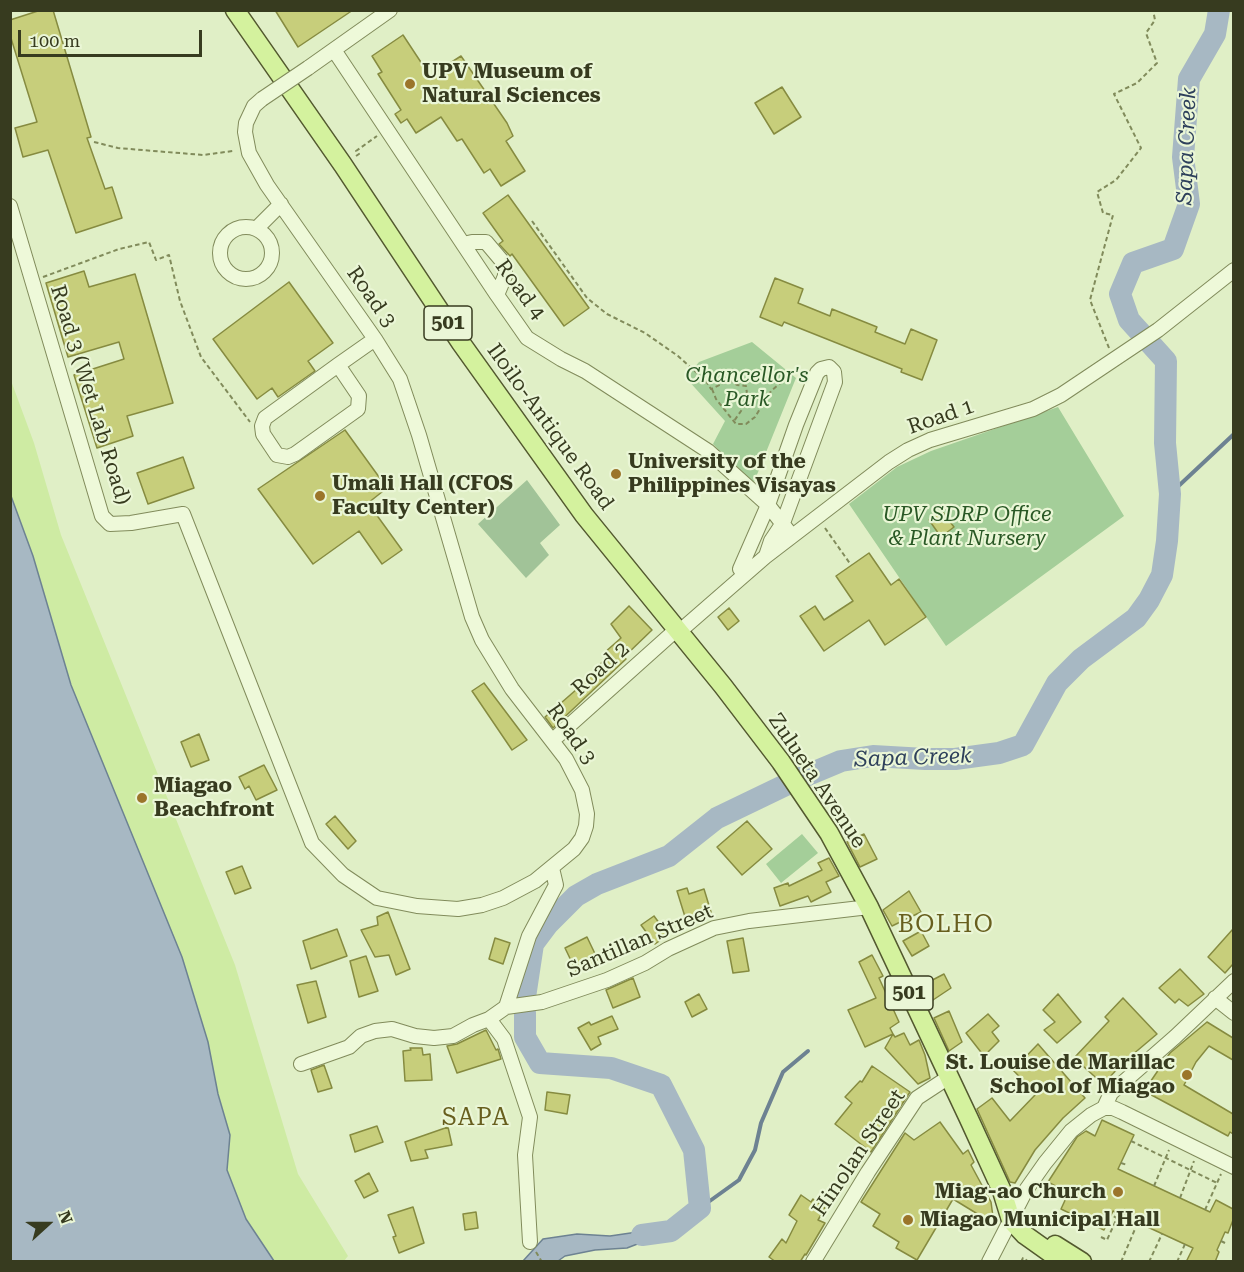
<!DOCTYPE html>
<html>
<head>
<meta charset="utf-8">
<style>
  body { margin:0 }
  #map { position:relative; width:1244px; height:1272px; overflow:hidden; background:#e0efc6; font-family:"Roboto Serif",serif }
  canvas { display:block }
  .frame { position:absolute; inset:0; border:12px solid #373b1f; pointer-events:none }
  .north { position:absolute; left:18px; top:1194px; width:60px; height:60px; -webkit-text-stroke:4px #eaf6d6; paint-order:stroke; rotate:69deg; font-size:16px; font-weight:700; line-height:24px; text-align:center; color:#373b1f }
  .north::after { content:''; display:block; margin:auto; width:21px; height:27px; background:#373b1f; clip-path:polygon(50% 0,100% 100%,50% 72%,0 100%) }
  .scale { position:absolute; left:18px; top:30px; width:184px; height:27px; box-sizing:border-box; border:3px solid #373b1f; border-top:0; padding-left:8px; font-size:18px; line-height:21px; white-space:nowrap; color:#373b1f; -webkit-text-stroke:4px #eaf6d6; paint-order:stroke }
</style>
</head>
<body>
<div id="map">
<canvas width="1244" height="1272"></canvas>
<div class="frame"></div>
<div class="north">N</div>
<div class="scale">100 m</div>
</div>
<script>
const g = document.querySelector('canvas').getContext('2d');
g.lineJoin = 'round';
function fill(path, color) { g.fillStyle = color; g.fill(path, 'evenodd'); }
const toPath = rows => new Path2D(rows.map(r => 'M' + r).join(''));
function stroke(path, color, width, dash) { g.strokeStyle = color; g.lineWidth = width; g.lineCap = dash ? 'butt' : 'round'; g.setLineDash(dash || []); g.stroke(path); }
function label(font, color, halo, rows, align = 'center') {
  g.font = font + ' "Roboto Serif",serif'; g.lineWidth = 4.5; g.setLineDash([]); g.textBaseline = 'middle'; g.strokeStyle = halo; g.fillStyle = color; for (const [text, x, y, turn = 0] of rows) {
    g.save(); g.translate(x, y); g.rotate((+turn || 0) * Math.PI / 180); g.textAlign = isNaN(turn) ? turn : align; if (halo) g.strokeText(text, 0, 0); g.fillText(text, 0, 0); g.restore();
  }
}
const green = toPath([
  [752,342,796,378,752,487,713,444,725,421,686,378,699,362],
  [1058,407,1124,516,946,646,849,504,897,467,931,451],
  [802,834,818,853,781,883,766,864]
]);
const sand = toPath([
  [10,378,34,443,61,535,235,965,298,1174,348,1256,344,1261,274,1261,246,1219,227,1170,230,1135,218,1094,71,685,33,556,11,496]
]);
const cemetery = toPath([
  [527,480,560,525,540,543,549,555,526,578,478,524]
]);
const water = toPath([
  [11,496,33,556,71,685,182,957,208,1042,218,1094,230,1135,227,1170,246,1219,274,1261,11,1261,11,496],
  [651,1230,671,1231,627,1248,595,1250,565,1256,558,1261,523,1261,543,1239,577,1234,610,1236,651,1230]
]);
const stream = toPath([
  [1170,494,1234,434],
  [700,1208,739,1180,755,1150,761,1123,783,1072,808,1051]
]);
const river = toPath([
  [525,997,533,944,548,924,576,896,597,884,669,856,717,818,798,779,841,761,873,756,925,759,955,759,999,753,1023,745,1057,683,1081,659,1136,618,1149,600,1162,575,1167,541,1170,494,1165,443,1166,361,1129,320,1120,294,1133,263,1173,249,1189,204,1183,157,1189,79,1215,34,1219,10],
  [525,1013,525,1037,540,1063,611,1068,661,1085,694,1150,700,1208,671,1231,642,1235]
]);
const building = toPath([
  [41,10,53,10,91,137,87,138,105,189,112,187,122,218,76,233,48,150,23,157,15,128,37,122,10,35,10,20,41,10],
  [275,10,353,10,298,47,275,10],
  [403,35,430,76,461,56,507,123,513,136,506,141,525,171,501,186,490,169,484,173,462,139,457,141,441,117,416,133,407,119,401,123,395,114,401,110,378,74,382,72,372,56,403,35],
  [782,87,801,117,774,134,755,103,782,87],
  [508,195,589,308,564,326,512,254,510,256,499,244,503,241,483,213,508,195],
  [84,271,89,287,135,274,173,403,127,416,133,436,97,448,74,375,124,359,119,342,68,357,46,283,84,271],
  [775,278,803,289,798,303,830,316,832,309,877,327,875,332,905,344,911,329,937,340,922,380,901,372,902,369,784,322,782,326,760,317,775,278],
  [289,282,333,343,308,361,315,371,278,397,272,388,257,399,213,339,289,282],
  [345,430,387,488,368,503,402,550,382,564,359,531,313,564,258,489,345,430],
  [183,457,194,488,148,504,137,473,183,457],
  [941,510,954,527,941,537,929,520,941,510],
  [869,553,891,585,899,579,926,617,885,645,869,620,824,651,800,616,815,606,824,620,853,601,836,576,869,553],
  [629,606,652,630,624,657,626,659,553,728,545,717,577,689,607,657,604,653,621,638,611,624,629,606],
  [729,608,739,621,728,630,718,617,729,608],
  [484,683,527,740,512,750,472,691,484,683],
  [199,734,209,760,191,767,181,742,199,734],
  [264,765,277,790,256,800,249,786,245,789,239,777,264,765],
  [335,816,356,841,348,849,326,824,335,816],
  [747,821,772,849,742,875,717,847,747,821],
  [864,834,877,859,860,867,847,842,864,834],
  [829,858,839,876,826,882,831,892,811,902,808,896,780,906,774,888,788,883,789,886,822,870,818,863,829,858],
  [242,866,251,888,235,894,226,872,242,866],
  [687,888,689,894,704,889,711,912,686,920,677,891,687,888],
  [909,891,921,912,892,926,883,910,909,891],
  [388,912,410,969,396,975,389,955,375,957,361,930,378,925,377,917,388,912],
  [654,916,668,935,655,944,641,925,654,916],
  [337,929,347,956,311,969,303,941,337,929],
  [1233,929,1233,964,1225,973,1208,957,1233,929],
  [921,931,929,946,912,956,903,941,921,931],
  [587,937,598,960,593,962,594,965,577,973,565,948,587,937],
  [495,938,510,943,503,964,489,959,495,938],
  [743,938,749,971,733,973,727,941,743,938],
  [872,955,883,976,879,978,899,1022,890,1028,893,1034,865,1047,848,1010,876,998,859,962,872,955],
  [366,956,378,991,359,997,350,961,366,956],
  [1180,969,1204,994,1188,1006,1179,999,1175,1003,1159,988,1180,969],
  [944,974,951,988,927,1004,919,987,944,974],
  [633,978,640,997,613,1008,606,990,633,978],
  [316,981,326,1017,308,1023,297,985,316,981],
  [699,994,707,1009,692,1017,685,1002,699,994],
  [1058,994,1081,1022,1057,1043,1044,1030,1055,1022,1043,1010,1058,994],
  [1123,998,1157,1034,1125,1061,1103,1084,1074,1058,1109,1021,1105,1017,1123,998],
  [949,1011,962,1042,949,1051,934,1018,949,1011],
  [988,1014,999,1026,992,1032,999,1041,984,1056,966,1033,988,1014],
  [612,1016,618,1029,598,1037,601,1044,591,1050,578,1028,589,1022,591,1025,612,1016],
  [1207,1022,1233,1038,1233,1060,1209,1046,1196,1062,1184,1085,1233,1114,1233,1134,1230,1132,1228,1136,1144,1091,1170,1053,1207,1022],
  [486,1030,496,1050,498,1049,501,1059,457,1073,447,1046,457,1044,486,1030],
  [904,1033,910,1045,919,1040,925,1055,930,1078,918,1084,885,1048,893,1034,895,1037,904,1033],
  [1038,1044,1085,1098,1063,1118,1035,1150,1015,1183,1010,1182,977,1109,992,1098,1010,1121,1036,1094,1013,1070,1038,1044],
  [410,1048,422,1048,423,1055,430,1054,432,1080,405,1081,403,1051,411,1050,410,1048],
  [324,1065,332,1088,318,1092,311,1070,324,1065],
  [872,1066,910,1092,871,1152,835,1124,852,1103,845,1097,860,1081,862,1082,872,1066],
  [547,1092,570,1095,567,1114,545,1110,547,1092],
  [1102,1120,1134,1135,1118,1169,1210,1212,1216,1200,1233,1209,1233,1220,1228,1233,1225,1232,1217,1250,1219,1252,1215,1262,1186,1262,1193,1248,1113,1211,1104,1230,1061,1209,1067,1196,1058,1191,1059,1188,1048,1182,1077,1137,1086,1131,1095,1136,1102,1120],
  [940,1122,963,1154,968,1150,974,1162,971,1165,991,1202,994,1224,953,1199,917,1260,896,1248,899,1242,873,1226,880,1214,861,1202,905,1133,914,1140,940,1122],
  [377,1126,383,1142,355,1152,350,1135,377,1126],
  [448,1127,452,1145,425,1150,428,1158,411,1161,405,1142,448,1127],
  [369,1173,378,1191,364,1198,355,1181,369,1173],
  [801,1195,811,1202,813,1199,825,1208,818,1220,825,1223,806,1255,805,1254,800,1262,776,1262,769,1257,782,1239,786,1243,797,1221,789,1215,801,1195],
  [413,1207,424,1243,399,1253,393,1237,396,1236,388,1215,413,1207],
  [476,1212,478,1228,465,1230,463,1214,476,1212]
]);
const path = toPath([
  [94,142,118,148,203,155,233,151],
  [356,156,359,154,356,151,377,136],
  [532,221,587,298,607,314,645,333,678,356,706,381,711,389,730,380,737,385,746,386,748,401,734,421],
  [43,277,119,249,149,242,156,260,169,255,180,301,201,357,250,422],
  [1109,348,1090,300,1113,215,1103,213,1097,192,1116,180,1141,148,1114,94,1137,83,1157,63,1146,33,1155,20,1153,10],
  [712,389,716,399,736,424,746,424,755,417,771,391,791,374],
  [825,528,851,565],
  [1131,1141,1217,1183],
  [1121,1163,1127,1165],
  [1154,1186,1169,1150],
  [1180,1198,1194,1161],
  [1205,1210,1221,1174],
  [1101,1237,1107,1240,1117,1218,1111,1215],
  [1221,1241,1227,1244],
  [536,1252,542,1262],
  [1021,1262,1023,1258,1029,1262],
  [1121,1262,1138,1222],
  [1149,1262,1162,1234],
  [1177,1262,1185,1244]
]);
const minor = toPath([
  [334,50,497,295,527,338,561,359,585,371,708,451,768,505,792,536],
  [308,68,390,10],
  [10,206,102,516,110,524,131,523,183,514,312,843,343,875,377,898,417,906,458,909,482,905,503,898,535,881,574,849,582,838,586,826,587,814,582,790,566,759,512,689,482,640,472,617,419,435,400,379,375,339,267,185,249,153,245,132,246,123,254,106,262,99],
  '220 253a26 26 0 1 1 52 0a26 26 0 1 1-52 0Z',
  [256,229,281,204],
  [463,244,472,242,486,242,502,261,505,267,505,276,497,295],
  [338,365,359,396,358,409,295,454,288,457,277,455,263,434,262,426,265,418,338,365,375,339],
  [740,569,768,505,796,425,817,373,821,369,829,367,834,372,835,382,783,523,771,541,766,556],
  [680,631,765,557,889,462,908,450,930,440,1033,409,1061,395,1158,330,1234,270],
  [553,740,677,629],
  [1215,998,1234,1013],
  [506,1007,529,936,556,885,552,868],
  [489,1019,504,1039,530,1117,525,1155,530,1242],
  [301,1064,349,1047,361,1036,375,1031,392,1029,415,1036,434,1038,453,1036,473,1025,489,1019,506,1007,542,1002,607,980,645,963,668,949,714,928,749,921,869,907],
  [1104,1108,1111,1093,1175,1037,1234,981],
  [813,1262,868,1172,917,1098,949,1077],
  [989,1262,1026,1190,1045,1163,1071,1131,1091,1115,1104,1108,1113,1108,1122,1112,1234,1167]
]);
const major = toPath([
  [235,10,343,165,461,343,584,515,723,686,781,762,829,833,869,907,969,1119,1002,1191,1011,1220,1025,1235,1063,1262],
  [1055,1245,1082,1262]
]);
const minorBridge = toPath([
  [262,99,308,68]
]);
const markers = [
  [410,84,6,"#9b752a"],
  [616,474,6,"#9b752a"],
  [320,496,6,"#9b752a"],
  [142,798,6,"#9b752a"],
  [1187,1075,6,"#9b752a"],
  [1118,1192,6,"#9b752a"],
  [908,1220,6,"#9b752a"]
];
const shields = [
  [448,323,48],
  [909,993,48]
];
const shieldNames = [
  ["501",448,323],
  ["501",909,993]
];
const poiNames = [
  ["UPV Museum of",422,72],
  ["Natural Sciences",422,96],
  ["University of the",628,462],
  ["Philippines Visayas",628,486],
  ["Umali Hall (CFOS",332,484],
  ["Faculty Center)",332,508],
  ["Miagao",154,786],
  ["Beachfront",154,810],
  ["St. Louise de Marillac",1175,1063,"right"],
  ["School of Miagao",1175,1087,"right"],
  ["Miag-ao Church",1106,1192,"right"],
  ["Miagao Municipal Hall",920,1220]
];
const streetNames = [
  ["Road 4",520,290,54],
  ["Road 3",371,297,55],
  ["Road 3 (Wet Lab Road)",90,395,73],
  ["Road 1",941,417,-19],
  ["Iloilo-Antique Road",550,427,54],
  ["Road 2",601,669,-42],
  ["Road 3",571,734,55],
  ["Zulueta Avenue",817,781,56],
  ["Santillan Street",640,941,-23],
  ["Hinolan Street",859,1153,-56]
];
const parkNames = [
  ["Chancellor's",747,376],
  ["Park",747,400],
  ["UPV SDRP Office",967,515],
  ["& Plant Nursery",967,539]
];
const waterNames = [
  ["Sapa Creek",1187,146,-88],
  ["Sapa Creek",913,758,-2]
];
const quarterNames = [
  ["BOLHO",946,925],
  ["SAPA",476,1118]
];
fill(green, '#a4ce99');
fill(sand, '#ceeba3');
fill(cemetery, '#a1c398');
fill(water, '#a7b8c3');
stroke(water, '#6d8292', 1.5);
stroke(stream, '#6d8292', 4);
stroke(river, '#a7b8c3', 22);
fill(building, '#c7ce7b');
stroke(building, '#868b40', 1.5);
stroke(minor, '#818b5b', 16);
stroke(major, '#53592f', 21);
stroke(path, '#818b5b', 2, [4.5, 3]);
stroke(minor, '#eef9d9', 14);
stroke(major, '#d4f29e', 18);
stroke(minorBridge, '#818b5b', 16, []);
stroke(minorBridge, '#eef9d9', 14);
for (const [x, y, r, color] of markers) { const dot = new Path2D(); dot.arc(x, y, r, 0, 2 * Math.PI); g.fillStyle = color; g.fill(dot); stroke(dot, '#eaf6d6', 2); }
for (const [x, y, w] of shields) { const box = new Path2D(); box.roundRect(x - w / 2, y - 17, w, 34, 4.5); g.fillStyle = '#eaf6d6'; g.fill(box); stroke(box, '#373b1f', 1.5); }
label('bold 20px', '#373b1f', null, shieldNames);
label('bold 21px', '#373b1f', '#eaf6d6', poiNames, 'left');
label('21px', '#373b1f', '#eaf6d6', streetNames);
label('italic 21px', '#295825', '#eaf6d6', parkNames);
label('italic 22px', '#2e405b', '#eaf6d6', waterNames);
g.letterSpacing = '1.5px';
label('24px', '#685f1e', '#eaf6d6', quarterNames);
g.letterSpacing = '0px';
</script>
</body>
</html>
